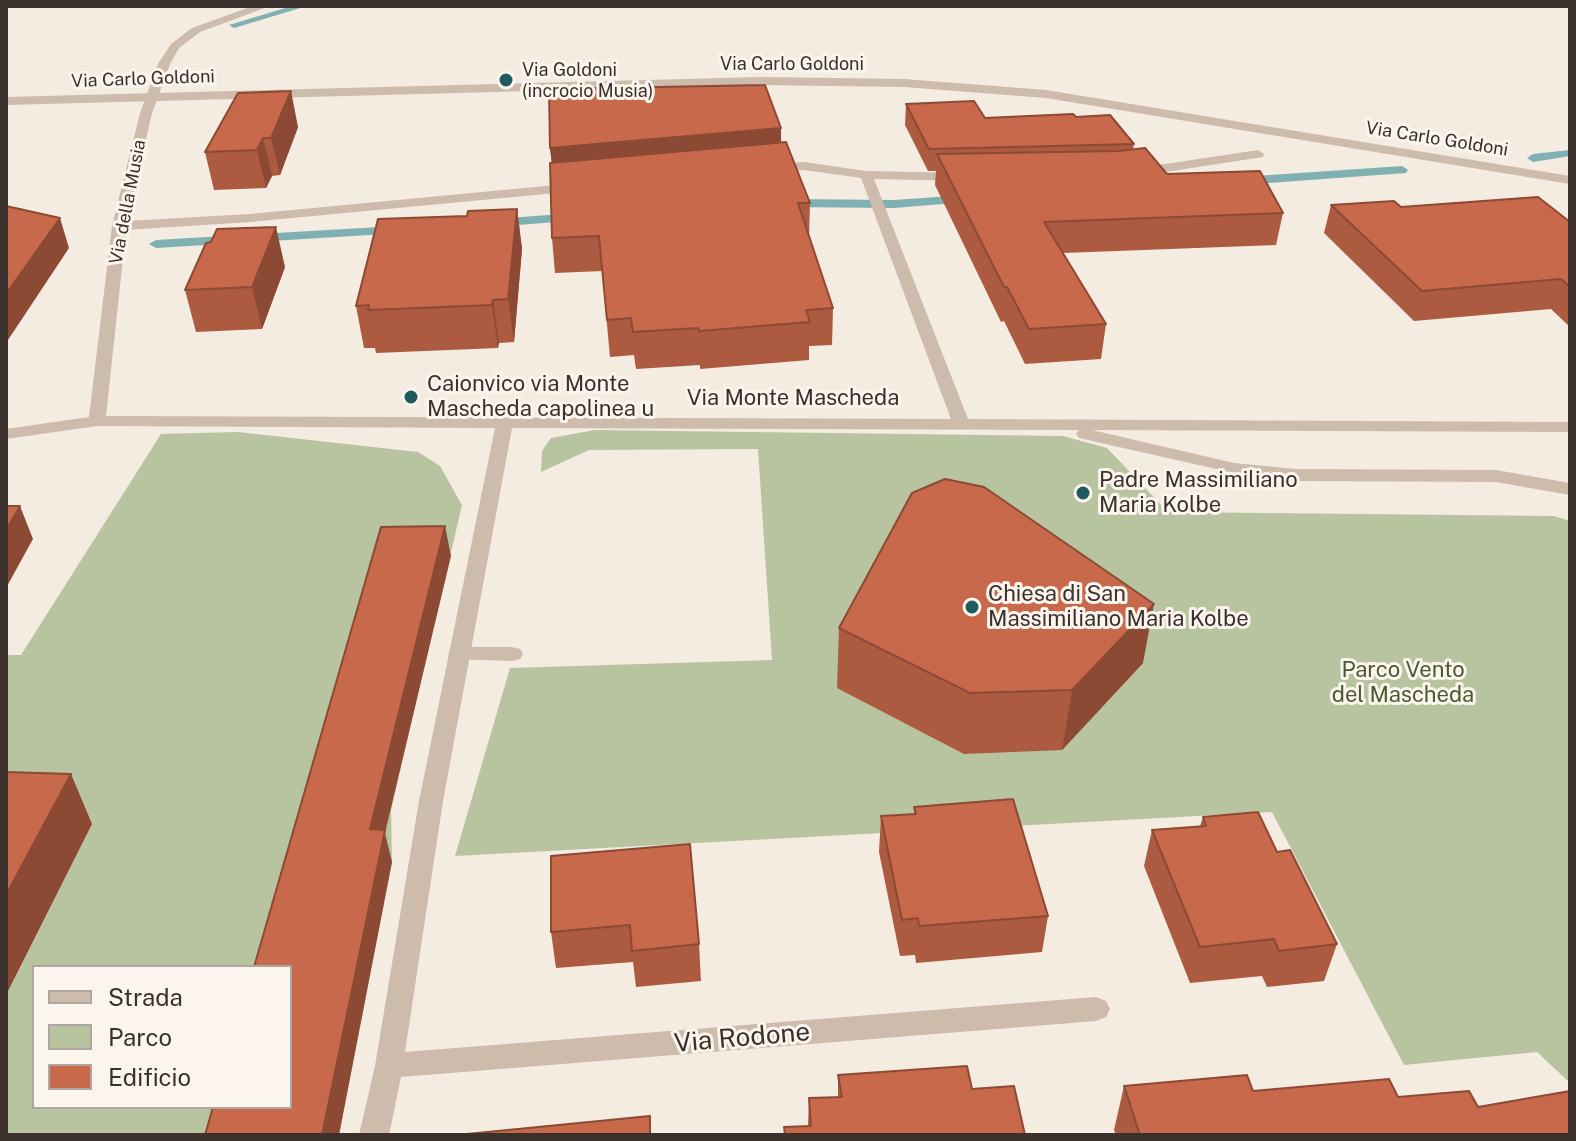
<!DOCTYPE html>
<html>
<head>
<meta charset="utf-8">
<style>
  body { margin:0 }
  #map { position:relative; width:1576px; height:1141px; overflow:hidden; background:#f4ebe1; font-family:"Public Sans",sans-serif }
  canvas { display:block }
  .frame { position:absolute; inset:0; border:8px solid #3b302b; pointer-events:none }
  .legend { position:absolute; left:32px; top:965px; width:260px; height:144px; box-sizing:border-box; background:#fbf5ee; border:2px solid #aea6a0; margin:0; padding:10px 14px; list-style:none; font-size:24px; color:#3b302b }
  .legend li { display:flex; align-items:center; gap:16px; height:40px }
  .legend b { width:40px; border:2px solid #aea6a0 }
</style>
</head>
<body>
<div id="map">
<canvas width="1576" height="1141"></canvas>
<div class="frame"></div>
<ul class="legend">
<li><b style="height:10px;background:#cdbbac"></b>Strada</li>
<li><b style="height:22px;background:#b8c4a0"></b>Parco</li>
<li><b style="height:22px;background:#c8694b"></b>Edificio</li>
</ul>
</div>
<script>
const g = document.querySelector('canvas').getContext('2d');
g.lineJoin = 'round';
function fill(path, color) { g.fillStyle = color; g.fill(path, 'evenodd'); }
const toPath = rows => new Path2D(rows.map(r => 'M' + r).join(''));
function stroke(path, color, width, dash) { g.strokeStyle = color; g.lineWidth = width; g.lineCap = dash ? 'butt' : 'round'; g.setLineDash(dash || []); g.stroke(path); }
function label(font, color, halo, rows, align = 'center') {
  g.font = font + ' "Public Sans",sans-serif'; g.lineWidth = 6; g.setLineDash([]); g.textBaseline = 'middle'; g.strokeStyle = halo; g.fillStyle = color; for (const [text, x, y, turn = 0] of rows) {
    g.save(); g.translate(x, y); g.rotate((+turn || 0) * Math.PI / 180); g.textAlign = isNaN(turn) ? turn : align; if (halo) g.strokeText(text, 0, 0); g.fillText(text, 0, 0); g.restore();
  }
}
const green = toPath([
  [595,430,1063,436,1107,448,1168,512,1554,516,1570,521,1570,1083,1537,1052,1404,1065,1272,812,455,856,510,668,772,660,758,449,589,450,541,472,542,451,551,438],
  [238,432,418,452,440,466,462,505,391,810,392,862,339,1135,6,1135,6,655,21,655,161,434],
  [34,967,290,967,290,1107,34,1107]
]);
const stream = toPath([
  [292,6,307,6,234,28,229,25,292,6],
  [1570,150,1570,156,1533,162,1527,158,1533,154,1570,150],
  [1402,166,1408,170,1406,173,1241,185,1235,181,1241,177,1402,166],
  [964,195,970,199,968,202,894,208,786,207,780,203,786,199,894,200,964,195],
  [576,213,582,217,580,220,494,227,488,223,494,219,576,213],
  [397,226,403,230,402,233,156,248,149,244,156,240,397,226]
]);
const service = toPath([
  [459,647,512,647,520,649,523,654,520,659,512,661,451,659,448,654,451,649,459,647]
]);
const minor = toPath([
  [253,6,270,6,200,32,179,48,170,64,152,113,127,221,250,214,577,183,584,187,577,191,250,222,126,230,106,416,951,419,861,178,804,170,768,173,761,169,768,165,804,162,866,171,963,173,970,177,963,181,874,179,968,419,1570,422,1570,432,1092,430,1234,463,1296,469,1496,470,1570,483,1570,495,1496,482,1296,481,1234,473,1079,438,1076,434,1079,430,512,428,443,801,405,1052,1096,997,1106,1001,1110,1009,1106,1017,1096,1021,401,1077,389,1135,359,1135,375,1066,419,801,495,428,97,426,6,439,6,429,89,417,112,226,140,113,158,64,171,44,192,28,253,6],
  [1258,150,1264,154,1263,157,1139,176,1132,172,1139,168,1258,150]
]);
const tertiary = toPath([
  [760,77,904,79,1046,90,1570,176,1570,184,1046,98,904,87,760,85,6,105,6,97,760,77]
]);
const wall = toPath([
  [906,104,985,118,1076,117,1134,144,1133,149,1167,174,1283,213,1276,245,1063,253,1106,324,1101,359,1025,364,1004,321,1001,322,935,185,936,171,928,171,905,125],
  [298,127,280,175,272,176,266,188,214,190,205,152],
  [781,143,810,203,809,236,833,308,832,345,809,346,809,360,700,369,700,365,636,369,634,355,610,357,602,271,555,273,552,238,552,163,550,148],
  [1331,205,1570,222,1570,327,1551,309,1414,321,1324,233],
  [517,209,522,249,514,342,499,343,498,348,376,353,375,348,364,348,356,306,467,216],
  [285,267,262,329,196,332,185,290],
  [839,628,1143,663,1062,750,964,754,837,688],
  [914,807,1048,916,1042,952,916,963,915,955,900,956,879,852,881,816,914,814],
  [1203,817,1277,852,1337,944,1324,981,1267,987,1262,976,1190,983,1144,866,1152,830,1200,826],
  [551,856,699,944,701,981,636,987,633,962,556,968,551,932],
  [838,1075,972,1089,1025,1135,784,1135,784,1127,808,1126,809,1098,838,1097],
  [1124,1086,1398,1097,1478,1107,1570,1135,1116,1135,1114,1130]
]);
const shadedWall = toPath([
  [291,91,298,127,280,175,271,138],
  [781,128,781,161,554,182,550,148],
  [263,138,272,176,266,188,257,150],
  [517,209,522,249,514,342,508,299],
  [60,218,69,248,6,343,6,294],
  [276,227,285,267,262,329,252,287],
  [493,300,499,343,498,348,492,305],
  [20,506,33,539,6,588,6,530],
  [445,526,451,556,385,833,392,862,339,1135,322,1135,370,829],
  [1154,604,1143,663,1062,750,1072,690],
  [71,774,92,824,6,995,6,895]
]);
const building = toPath([
  [765,85,781,128,550,148,549,89,765,85],
  [291,91,271,138,263,138,257,150,205,152,238,93,291,91],
  [974,101,985,118,1073,114,1076,117,1110,115,1134,144,929,149,906,104,974,101],
  [786,142,810,203,798,203,833,308,806,310,810,322,699,331,698,328,633,332,631,318,607,320,599,236,552,238,550,163,786,142],
  [1145,148,1167,174,1260,171,1283,213,1044,222,1106,324,1029,329,1007,287,1004,287,937,154,1119,151,1145,148],
  [1538,197,1570,222,1570,287,1561,279,1422,291,1331,205,1394,201,1401,207,1538,197],
  [6,206,60,218,6,294,6,206],
  [517,209,508,299,493,300,492,305,368,310,369,305,356,306,378,219,467,216,468,211,517,209],
  [276,227,252,287,185,290,206,243,211,242,217,229,276,227],
  [945,479,984,487,1154,604,1072,690,970,693,839,628,912,493,945,479],
  [6,506,20,506,6,530,6,506],
  [445,526,370,829,385,830,322,1135,205,1135,213,1107,290,1107,290,967,254,967,381,527,445,526],
  [6,772,71,774,6,895,6,772],
  [1013,799,1048,916,919,926,918,918,902,920,881,816,916,814,914,807,1013,799],
  [1258,812,1277,852,1290,850,1337,944,1279,951,1274,939,1200,947,1152,830,1206,826,1203,817,1258,812],
  [690,844,699,944,632,951,630,925,551,932,551,856,690,844],
  [967,1066,972,1089,1014,1086,1025,1135,785,1135,784,1127,811,1126,809,1098,842,1097,838,1075,967,1066],
  [1247,1075,1253,1091,1389,1079,1398,1097,1469,1091,1478,1107,1570,1091,1570,1135,1140,1135,1124,1086,1247,1075],
  [650,1116,650,1135,457,1135,650,1116]
]);
const markers = [
  [506,80,8,"#1f5a5e"],
  [411,397,8,"#1f5a5e"],
  [1083,493,8,"#1f5a5e"],
  [972,607,8,"#1f5a5e"]
];
const farStreetnames = [
  ["Via Carlo Goldoni",792,64],
  ["Via Carlo Goldoni",143,79,-2],
  ["Via Carlo Goldoni",1437,139,9],
  ["Via della Musia",128,202,-79]
];
const farPoinames = [
  ["Via Goldoni",522,70],
  ["(incrocio Musia)",522,91]
];
const poiNames = [
  ["Caionvico via Monte",427,384],
  ["Mascheda capolinea u",427,409],
  ["Padre Massimiliano",1099,480],
  ["Maria Kolbe",1099,505],
  ["Chiesa di San",988,594],
  ["Massimiliano Maria Kolbe",988,619]
];
const streetNames = [
  ["Via Monte Mascheda",793,398]
];
const parkNames = [
  ["Parco Vento",1403,670],
  ["del Mascheda",1403,695]
];
const nearStreetnames = [
  ["Via Rodone",742,1038,-5]
];
fill(green, '#b8c4a0');
fill(stream, '#7fb0b2');
fill(service, '#cdbbac');
fill(minor, '#cdbbac');
fill(tertiary, '#cdbbac');
fill(wall, '#ac5a40');
fill(shadedWall, '#8c4a34');
fill(building, '#c8694b');
stroke(building, '#8c4a34', 2);
for (const [x, y, r, color] of markers) { const dot = new Path2D(); dot.arc(x, y, r, 0, 2 * Math.PI); g.fillStyle = color; g.fill(dot); stroke(dot, '#fbf5ee', 3); }
label('18px', '#3b302b', '#fbf5ee', farStreetnames);
label('18px', '#3b302b', '#fbf5ee', farPoinames, 'left');
label('22px', '#3b302b', '#fbf5ee', poiNames, 'left');
label('22px', '#3b302b', '#fbf5ee', streetNames);
label('22px', '#4a5a2e', '#fbf5ee', parkNames);
label('26px', '#3b302b', '#fbf5ee', nearStreetnames);
</script>
</body>
</html>
